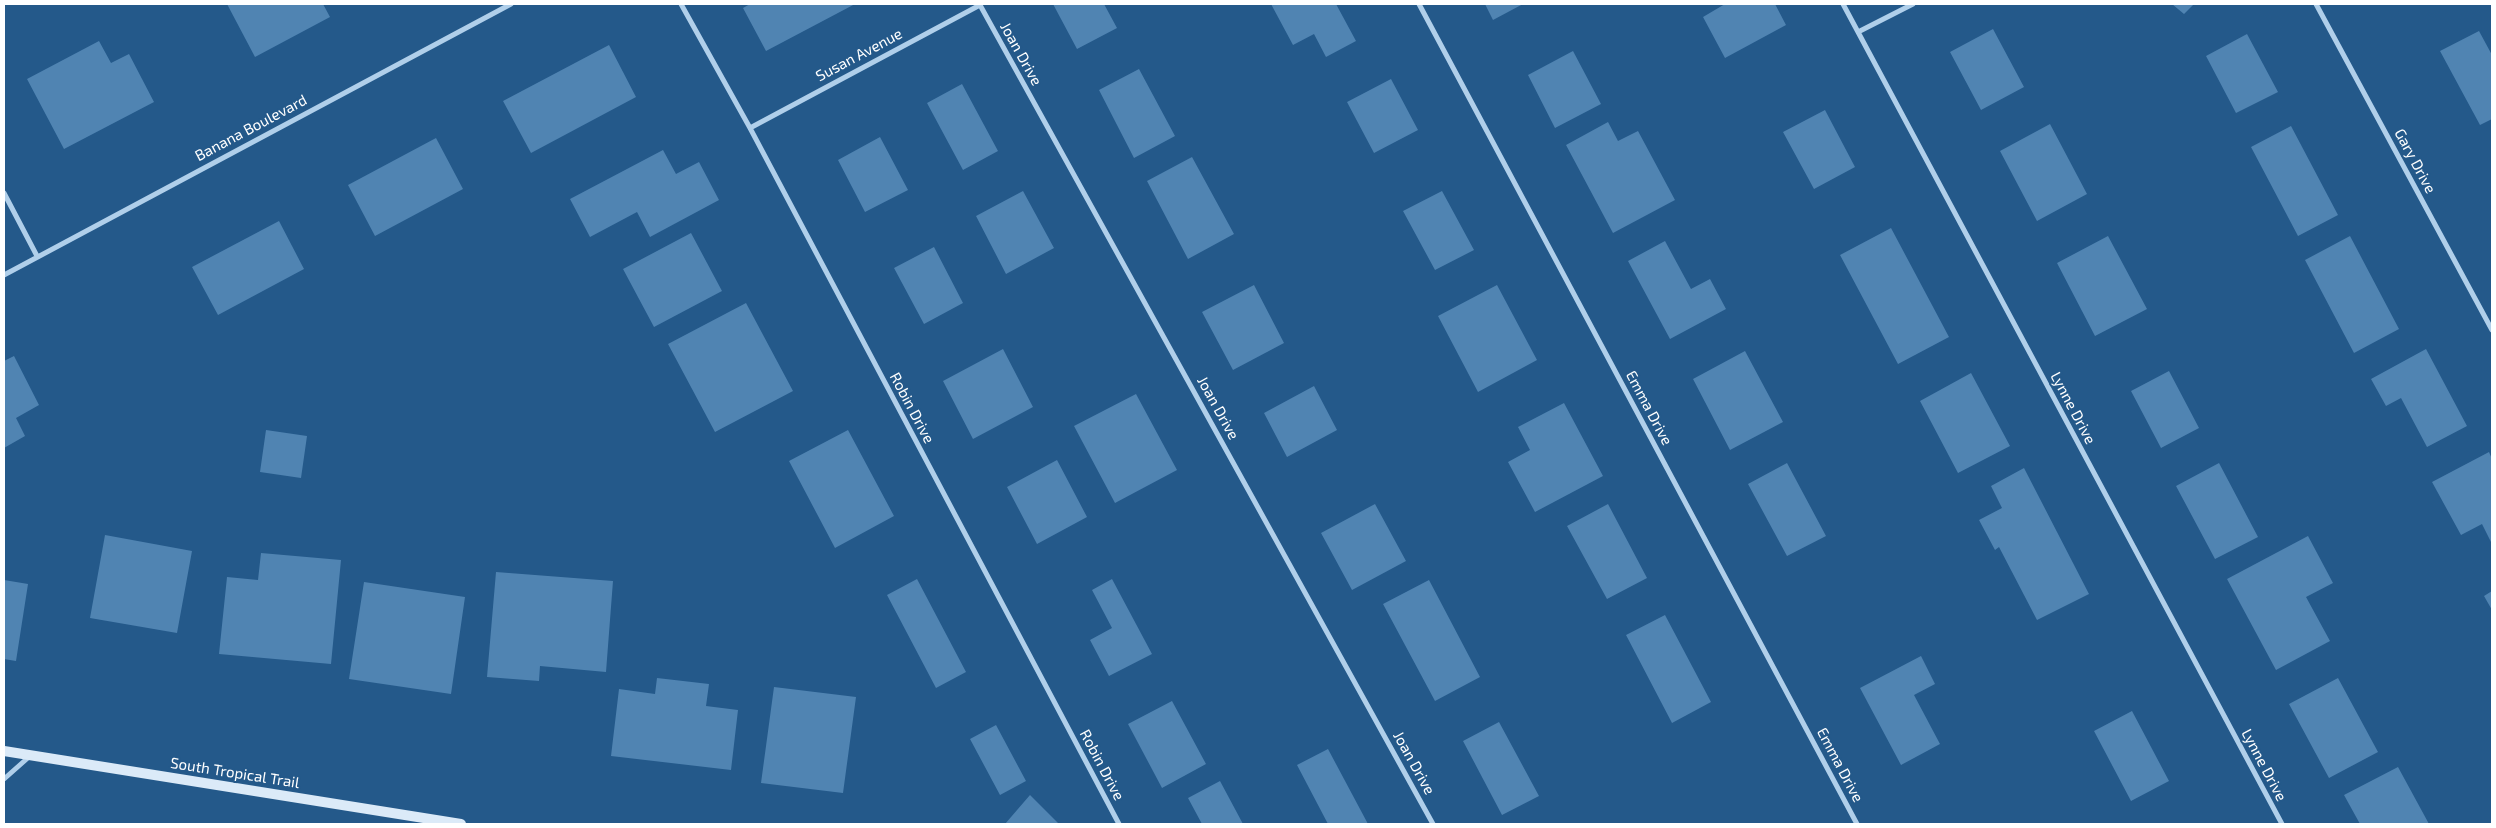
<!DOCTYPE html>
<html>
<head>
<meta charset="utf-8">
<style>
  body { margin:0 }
  #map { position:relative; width:2496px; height:828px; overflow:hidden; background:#24598a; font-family:"Exo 2",sans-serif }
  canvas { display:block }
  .frame { position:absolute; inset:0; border:5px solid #fff; pointer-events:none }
</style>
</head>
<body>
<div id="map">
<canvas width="2496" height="828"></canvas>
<div class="frame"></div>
</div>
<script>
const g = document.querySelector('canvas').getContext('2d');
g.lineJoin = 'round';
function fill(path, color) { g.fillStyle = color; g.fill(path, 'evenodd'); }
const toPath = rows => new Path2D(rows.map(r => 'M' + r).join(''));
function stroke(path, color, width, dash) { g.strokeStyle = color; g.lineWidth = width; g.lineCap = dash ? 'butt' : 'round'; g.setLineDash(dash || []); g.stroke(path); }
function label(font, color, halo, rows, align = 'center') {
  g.font = font + ' "Exo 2",sans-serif'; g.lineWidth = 4; g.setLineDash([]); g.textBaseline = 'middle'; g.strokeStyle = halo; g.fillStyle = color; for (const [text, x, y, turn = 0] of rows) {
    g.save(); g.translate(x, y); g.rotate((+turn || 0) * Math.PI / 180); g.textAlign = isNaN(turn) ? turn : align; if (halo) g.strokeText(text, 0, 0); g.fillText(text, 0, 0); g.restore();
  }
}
const building = toPath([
  [227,4,323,4,330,17,255,57],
  [750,4,855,4,766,51,743,8],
  [1053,4,1104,4,1117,28,1077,49],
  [1271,4,1336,4,1356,41,1326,57,1314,34,1293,45],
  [1485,4,1523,4,1493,20],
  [1725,4,1775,4,1786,25,1725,58,1703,17],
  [2172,4,2194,4,2184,14],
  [1993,29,2024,87,1981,110,1950,52],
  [2479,31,2492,55,2492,119,2480,125,2440,51],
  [2247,34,2278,92,2236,113,2206,56],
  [99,41,111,63,129,54,154,102,64,149,27,79],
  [609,45,636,97,531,153,503,101],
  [1573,51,1601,104,1555,128,1528,75],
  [1139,69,1175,136,1134,158,1099,90],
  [1391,79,1418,130,1374,153,1347,102],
  [962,84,998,151,963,170,927,103],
  [1825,110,1855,167,1814,189,1783,132],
  [1608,122,1618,141,1638,131,1675,200,1613,233,1566,145],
  [2050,124,2087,194,2037,221,2000,151],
  [2291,126,2338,215,2298,236,2251,147],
  [880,137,908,190,865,212,838,160],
  [436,138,463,189,375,236,348,185],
  [663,150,676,174,699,162,719,200,650,237,637,212,590,237,570,199],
  [1192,157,1234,234,1188,259,1147,181],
  [1023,191,1054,248,1006,274,976,216],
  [1442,191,1474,250,1435,270,1403,211],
  [279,221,304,269,218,315,192,267],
  [1891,228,1949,337,1898,364,1840,255],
  [691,233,722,291,654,327,623,269],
  [2108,236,2147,309,2095,336,2057,263],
  [2350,236,2399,329,2354,353,2305,260],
  [1665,241,1691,289,1710,279,1726,309,1670,339,1628,261],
  [934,247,963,303,924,324,894,268],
  [1254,285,1284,343,1233,370,1202,312],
  [1497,285,1537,360,1478,392,1438,316],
  [746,303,793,391,715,432,668,344],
  [1003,349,1033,407,973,439,943,381],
  [2426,349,2467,426,2427,447,2401,398,2386,406,2371,379],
  [1745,351,1783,422,1730,450,1693,379],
  [14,356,39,405,16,418,25,436,4,448,4,361],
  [2169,371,2199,428,2161,448,2131,391],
  [1971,373,2010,446,1958,473,1920,401],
  [1314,386,1337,430,1287,457,1264,413],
  [1136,394,1177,470,1115,503,1074,426],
  [1564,403,1603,476,1535,512,1508,462,1530,450,1518,427],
  [266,430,307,436,301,478,260,472],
  [848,430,894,516,835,548,789,461],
  [2489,452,2492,459,2492,544,2482,524,2461,535,2432,482],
  [1057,460,1087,517,1037,544,1007,487],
  [1787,463,1826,536,1787,556,1748,484],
  [2219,463,2258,537,2215,559,2176,486],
  [2024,468,2089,594,2037,620,1999,547,1995,550,1979,520,2002,508,1991,486],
  [1375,504,1406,561,1352,590,1321,533],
  [1608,504,1647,578,1607,599,1567,526],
  [105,535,192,551,177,633,90,618],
  [2308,536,2333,583,2306,597,2330,641,2276,670,2227,579],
  [261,553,341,560,331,664,219,654,227,577,258,580],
  [496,572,613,581,606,672,540,666,539,681,487,677],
  [917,579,966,672,936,688,887,595],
  [1112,579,1152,654,1109,676,1090,640,1112,628,1092,590],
  [4,580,28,584,16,661,4,659],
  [1429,580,1480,677,1435,701,1383,604],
  [364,582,465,597,451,694,349,679],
  [2492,591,2492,610,2484,596],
  [1665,615,1711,702,1672,723,1626,635],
  [1921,656,1935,684,1914,695,1940,744,1901,765,1860,688],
  [657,678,709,684,706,706,738,710,731,770,611,756,619,689,655,694],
  [2338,678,2378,752,2329,778,2289,704],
  [774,687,856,697,843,793,761,783],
  [1172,701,1206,764,1162,788,1128,724],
  [2132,711,2169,781,2131,801,2094,731],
  [1499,722,1539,796,1502,815,1463,741],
  [996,725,1026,781,1000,795,970,739],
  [1328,749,1368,824,1328,824,1297,765],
  [2398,767,2429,824,2360,824,2344,795],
  [1220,781,1243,824,1202,824,1188,798],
  [1030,795,1059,824,1005,824]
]);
const street = toPath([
  [681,4,750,128,1119,824],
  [1419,4,1857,824],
  [1843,4,2282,824],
  [2316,4,2492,330],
  [1858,32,1913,4],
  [750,128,980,5,1433,824],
  [4,193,37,256],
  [4,275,511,4],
  [4,779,30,756]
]);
const secondary = toPath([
  [4,751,461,824]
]);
const streetNames = [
  ["Joan Drive",1021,54,61],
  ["Susan Avenue",859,55,-28],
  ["Banana Boulevard",251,128,-28],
  ["Gary Drive",2415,161,62],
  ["Robin Drive",912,408,62],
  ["Joan Drive",1218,408,61],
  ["Emma Drive",1649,408,62],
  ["Lynne Drive",2073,408,62],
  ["Joan Drive",1414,763,61],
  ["Robin Drive",1102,765,62],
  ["Emma Drive",1840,765,62],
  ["Lynne Drive",2264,765,62],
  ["South Tropical Trail",235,773,9]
];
fill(building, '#5084b2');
stroke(street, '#b0cfea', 5);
stroke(secondary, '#dbeaf8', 10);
label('15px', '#fff', '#24598a', streetNames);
</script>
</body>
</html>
